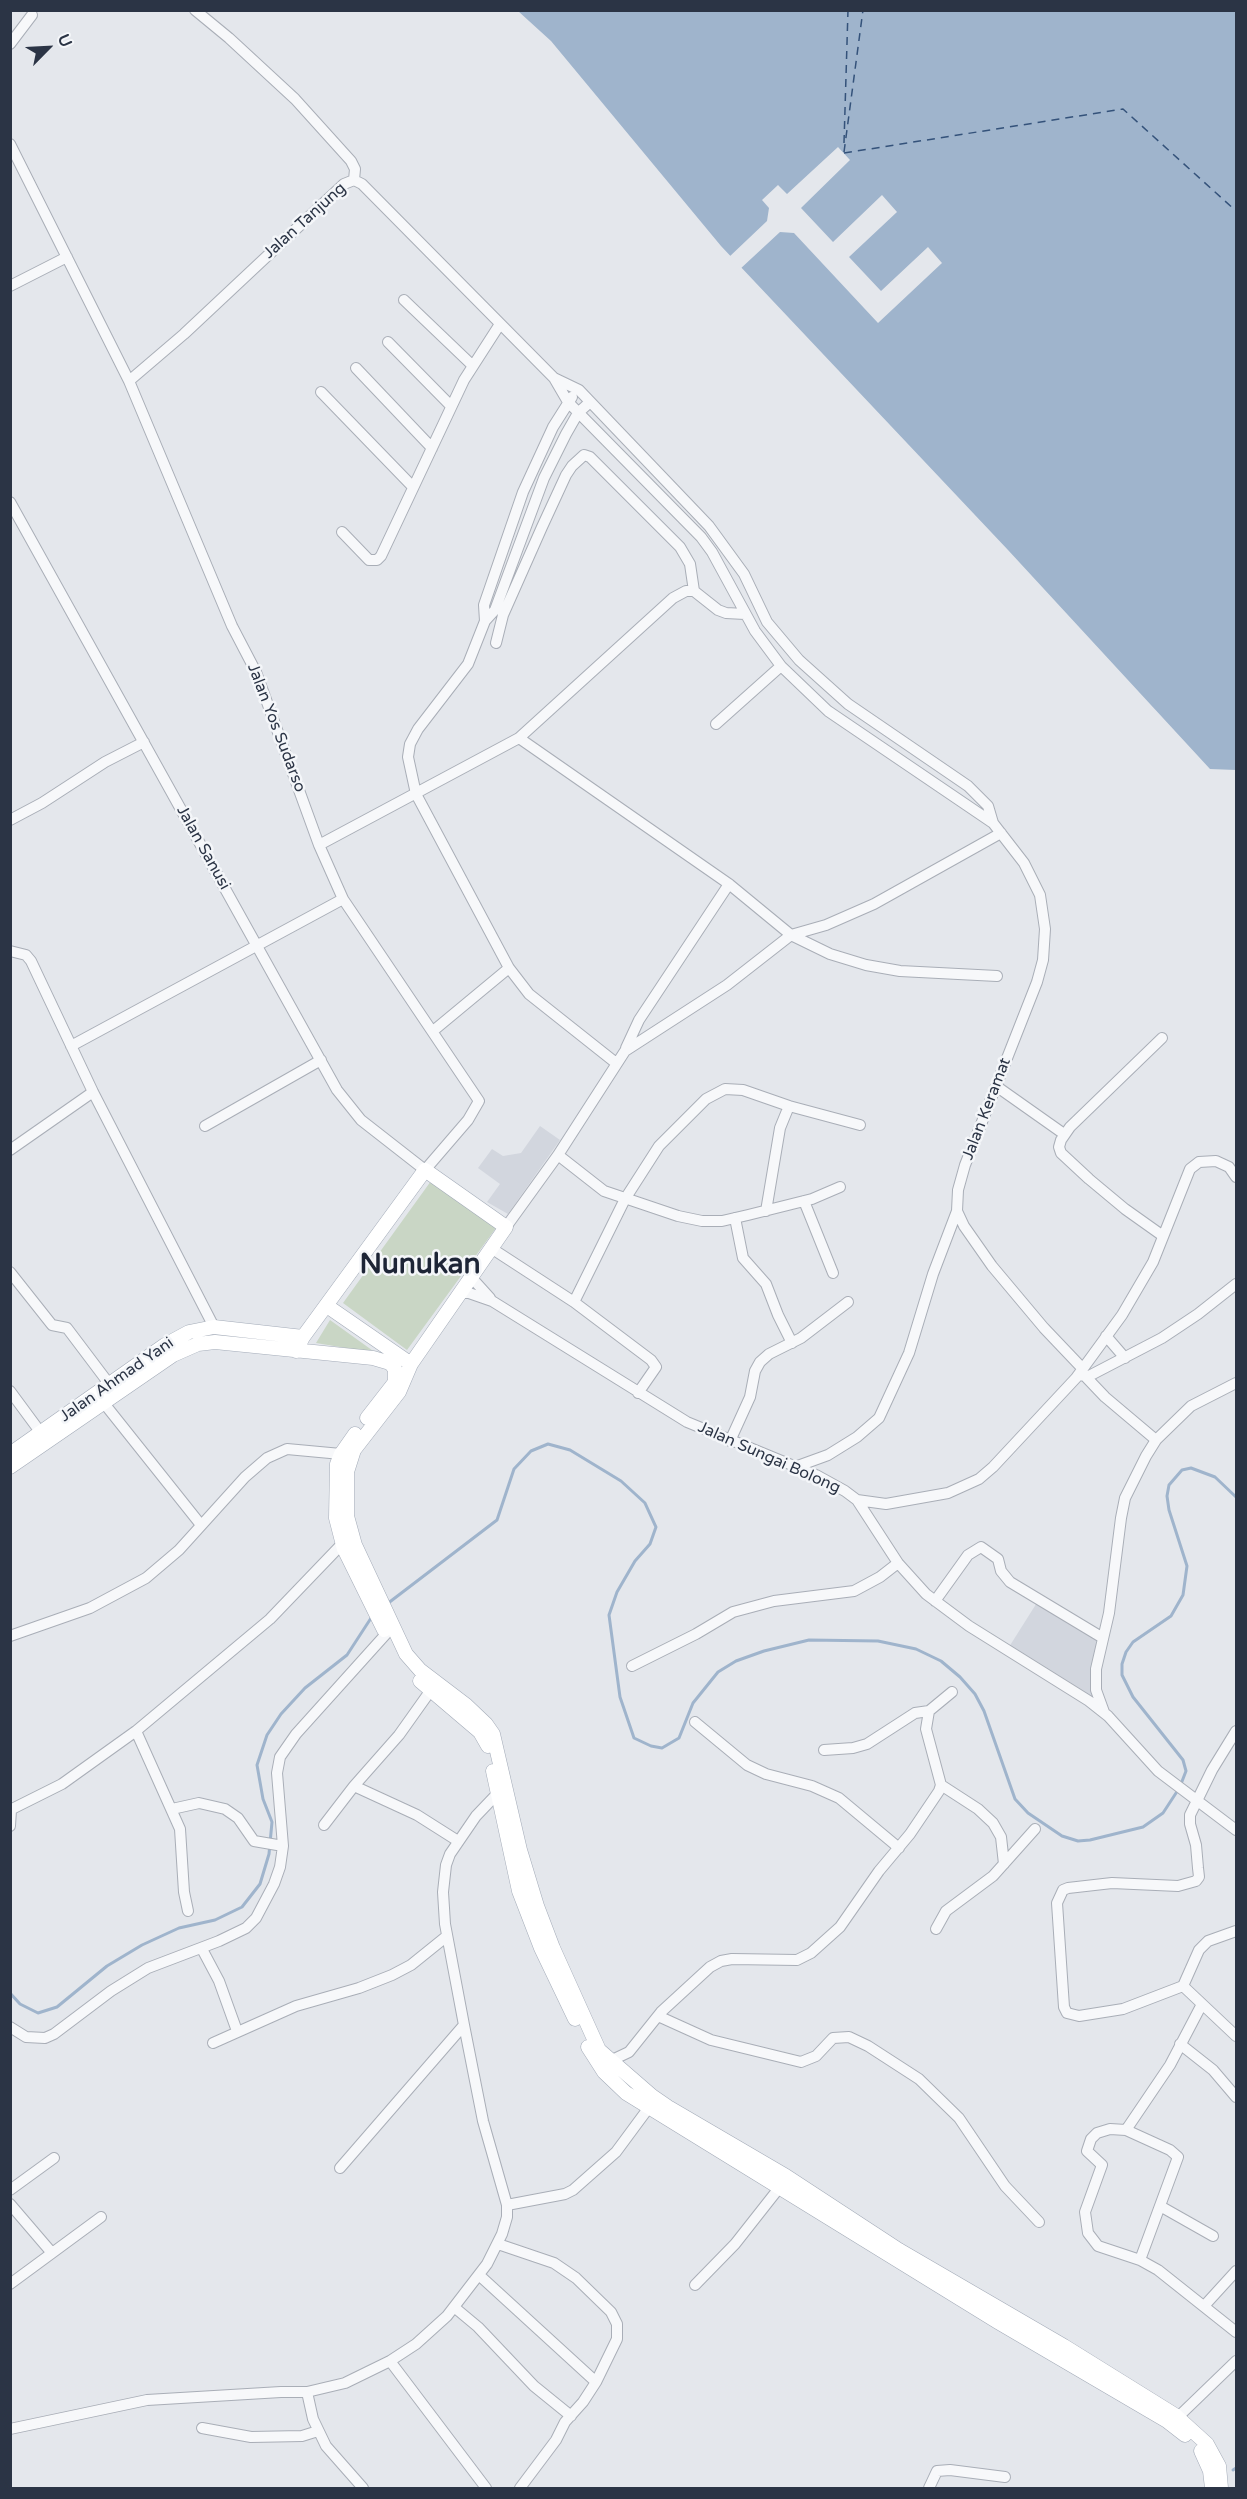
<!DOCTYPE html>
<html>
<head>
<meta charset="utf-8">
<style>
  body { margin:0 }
  #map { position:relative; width:1247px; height:2499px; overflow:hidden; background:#e4e7ec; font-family:"Varela Round",sans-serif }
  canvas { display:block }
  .frame { position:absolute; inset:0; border:12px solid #2b3445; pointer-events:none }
  .north { position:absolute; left:18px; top:18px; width:60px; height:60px; -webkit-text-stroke:4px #f4f6f9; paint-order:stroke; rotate:66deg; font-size:16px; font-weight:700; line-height:24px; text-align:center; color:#2b3445 }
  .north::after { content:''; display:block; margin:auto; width:21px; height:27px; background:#2b3445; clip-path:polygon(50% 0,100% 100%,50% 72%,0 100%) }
</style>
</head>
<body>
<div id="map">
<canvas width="1247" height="2499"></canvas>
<div class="frame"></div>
<div class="north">U</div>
</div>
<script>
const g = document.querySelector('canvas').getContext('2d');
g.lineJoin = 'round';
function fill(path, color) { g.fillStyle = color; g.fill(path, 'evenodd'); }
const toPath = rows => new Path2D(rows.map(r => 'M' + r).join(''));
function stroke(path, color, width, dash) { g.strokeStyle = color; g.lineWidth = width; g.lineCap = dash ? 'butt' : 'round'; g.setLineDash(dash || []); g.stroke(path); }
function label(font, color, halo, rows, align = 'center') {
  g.font = font + ' "Varela Round",sans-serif'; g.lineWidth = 5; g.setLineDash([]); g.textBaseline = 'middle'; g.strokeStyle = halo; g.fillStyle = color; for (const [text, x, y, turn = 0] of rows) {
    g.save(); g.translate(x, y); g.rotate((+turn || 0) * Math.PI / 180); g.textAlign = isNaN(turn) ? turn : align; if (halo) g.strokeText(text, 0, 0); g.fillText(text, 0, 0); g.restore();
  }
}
const built = toPath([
  [540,1126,560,1140,508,1214,487,1202,500,1184,478,1168,492,1149,503,1156,521,1153],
  [1038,1601,1100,1641,1096,1702,1009,1647]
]);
const green = toPath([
  [431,1181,496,1228,407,1350,343,1303],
  [330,1320,376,1353,316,1343]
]);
const water = toPath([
  [518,11,1236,11,1236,770,1210,769,1008,550,721,246,551,41]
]);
const pier = toPath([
  [838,147,850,160,801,208,833,242,882,195,897,212,849,257,881,291,928,247,942,263,878,323,794,233,780,232,739,270,728,258,767,221,769,208,762,200,778,185,787,194]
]);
const stream = toPath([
  [387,1604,497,1520,514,1469,531,1451,548,1444,570,1450,621,1481,645,1503,656,1527,650,1544,635,1561,617,1592,609,1615,620,1697,634,1738,651,1746,662,1748,679,1738,693,1703,718,1672,736,1661,764,1651,809,1640,878,1641,916,1649,941,1661,960,1677,975,1694,984,1711,1015,1799,1028,1813,1062,1836,1078,1841,1090,1840,1143,1827,1163,1813,1178,1790],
  [1181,1784,1186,1771,1183,1760,1133,1697,1122,1675,1122,1664,1126,1652,1133,1642,1171,1616,1183,1595,1187,1566,1169,1510,1167,1496,1169,1485,1182,1470,1191,1468,1215,1477,1236,1497],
  [10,1993,20,2004,38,2013,57,2007,107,1966,142,1945,179,1928,215,1920,242,1907,260,1884,269,1854,272,1822,263,1799,257,1765,267,1735,281,1714,305,1688,347,1655,373,1615],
  [1233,2470,1236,2468]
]);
const ferry = toPath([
  [844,143,848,10],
  [844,152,863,10],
  [844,153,1123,109,1236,211]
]);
const minor = toPath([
  [195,10,229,38,295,99,351,161,355,169,354,180],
  [10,44,32,15],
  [10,144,129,381,232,626,256,672,319,845,343,899,479,1101,468,1120,425,1170,361,1120,337,1090,10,502],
  [10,286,67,257],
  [404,300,473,366],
  [388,342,451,406],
  [356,368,432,448],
  [554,378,579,390,709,526,744,574,767,622,799,660,848,704,968,786,988,806,993,823],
  [129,381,184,334,344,184,354,180,362,184,554,378,568,402,701,537,712,552,755,631,781,666,828,711,993,823,1024,863,1040,895,1045,929,1043,960,1037,982,965,1165,958,1190,957,1211,964,1226,992,1266,1044,1328,1083,1369],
  [321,392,413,487],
  [590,402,578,413,566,434,544,478,495,610,485,621,468,664,418,729,410,744,408,757,416,794,509,968,529,994,616,1063],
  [342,532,369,560,377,560,381,556,464,380,500,324],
  [485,621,484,605,523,492,553,427,572,397],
  [496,643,503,615,542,527,566,475,572,466,584,455,590,457,680,547,690,564,694,591],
  [716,724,781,666],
  [519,738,729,884,791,935,830,954,866,965,900,971,997,976],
  [10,820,42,803,105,762,144,742],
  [319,845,519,738,673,598,686,591,694,591,718,610,726,613,745,614],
  [10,951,26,955,31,961,93,1092,214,1327],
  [433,1031,509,968],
  [1162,1038,1070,1127,1061,1140,1059,1147,1061,1153,1089,1179,1125,1209,1163,1236],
  [71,1046,343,899],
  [626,1048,639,1020,729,884],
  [996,1086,1064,1134],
  [205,1126,321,1060],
  [10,1150,93,1092],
  [558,1155,604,1191,678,1216,702,1221,722,1221,748,1215,812,1199,840,1187],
  [804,1201,833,1273],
  [766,1211,780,1128,789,1106],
  [735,1218,743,1258,766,1284,778,1315,792,1343],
  [506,1227,558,1155,625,1051,727,985,791,935,826,925,874,904,1001,833],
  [491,1248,574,1302],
  [10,1272,52,1325,67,1328,110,1385],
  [471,1277,490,1298],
  [460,1293,469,1293,492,1301,687,1422,816,1475,845,1491,857,1500,898,1563,926,1594,969,1626,1089,1701,1108,1716,1158,1771,1236,1830],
  [1106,1336,1125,1358],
  [1078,1375,1089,1376,1162,1338,1198,1314,1236,1284],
  [1085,1376,1105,1397,1156,1440],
  [10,1391,41,1433],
  [638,1393,656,1367,651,1360,574,1302,625,1199,659,1146,706,1099,725,1089,743,1090,789,1106,860,1125],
  [103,1402,201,1525],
  [730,1441,750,1397,755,1371,760,1362,769,1354,801,1338,848,1302],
  [795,1467,828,1455,857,1437,879,1418,909,1353,933,1274,957,1211],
  [857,1500,886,1504,948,1493,979,1479,993,1467,1076,1378,1122,1315,1153,1262,1190,1169,1199,1162,1216,1161,1229,1167,1236,1177],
  [935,1601,968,1555,981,1547,998,1559,1001,1571,1010,1582,1103,1638],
  [10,1636,90,1608,146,1578,179,1550,245,1477,267,1458,287,1449,341,1454],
  [632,1666,696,1634,733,1612,774,1601,854,1591,880,1577,898,1563],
  [431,1690,399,1735,354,1786,417,1815,458,1841],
  [1104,1712,1096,1690,1096,1669,1109,1613,1121,1518,1125,1498,1146,1456,1156,1440,1191,1406,1236,1383],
  [695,1722,747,1765,766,1774,812,1786,839,1798,899,1848],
  [136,1731,180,1829,184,1892,188,1911],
  [824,1750,853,1748,867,1744,915,1713,929,1711,952,1692],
  [941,1785,978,1809,993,1823,1001,1837,1004,1864],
  [172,1809,199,1803,225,1809,238,1818,254,1841,283,1846],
  [10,1810,62,1784,136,1731,270,1619,342,1544,348,1541],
  [324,1825,354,1786],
  [10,1826,11,1810],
  [936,1929,946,1911,993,1876,1035,1829],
  [202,1949,219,1981,237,2031],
  [1183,1986,1123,2009,1079,2016,1067,2013,1064,2007,1057,1903,1063,1890,1068,1888,1112,1883,1178,1886,1196,1881,1199,1877,1198,1868,1196,1845,1190,1824,1190,1815,1212,1770,1236,1731],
  [1202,2004,1170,2065,1126,2130,1110,2129,1097,2133,1091,2139,1087,2151,1102,2165,1085,2212,1088,2233,1098,2246,1140,2260,1158,2270,1236,2332],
  [658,2016,711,2040,801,2062,816,2056,833,2038,849,2037,868,2046,919,2079,959,2118,1005,2186,1039,2222],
  [10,2027,26,2037,45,2038,54,2034,111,1991,148,1968,219,1941,246,1928,256,1918,274,1884,280,1867,283,1846,277,1773,280,1757,296,1734,386,1634],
  [1236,2036,1183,1986,1199,1950,1208,1941,1236,1931],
  [213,2043,296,2006,359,1988,392,1975,411,1965,447,1936],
  [1180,2044,1213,2070,1236,2097],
  [610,2061,629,2052,661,2012,710,1967,721,1961,732,1959,797,1960,811,1953,840,1927,879,1871,910,1834,939,1791,941,1785,926,1729,929,1711],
  [1126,2130,1170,2150,1178,2157,1140,2260],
  [340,2168,464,2025],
  [10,2190,54,2158],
  [10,2204,52,2253],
  [507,2205,565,2194,573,2190,616,2152,650,2106],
  [1160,2206,1213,2236],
  [498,2244,554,2263,576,2278,611,2312,617,2324,617,2339,596,2382,583,2402,565,2422,556,2440,520,2488],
  [479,2275,596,2382],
  [10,2284,101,2217],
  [695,2285,735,2244,783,2183],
  [1205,2305,1236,2271],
  [454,2307,478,2327,534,2386,571,2416],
  [390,2361,486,2488],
  [307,2392,313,2419,326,2446,363,2488],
  [1178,2417,1236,2361],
  [202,2428,251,2437,302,2436,318,2431],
  [10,2429,147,2400,281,2392,307,2392,345,2383,390,2361,416,2344,447,2316,487,2264,502,2234,507,2217,507,2205,483,2121,464,2025,445,1924,443,1892,446,1865,450,1854,476,1816,497,1794,503,1791],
  [929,2488,937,2471,950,2470,1005,2477]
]);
const major = toPath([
  [327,1306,411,1364],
  [296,1351,303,1337,425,1170,506,1227,411,1364,399,1392,354,1450,347,1472,347,1516,355,1545,406,1654,420,1670,466,1705,486,1724,493,1734,520,1850,537,1906,553,1948,599,2050,652,2096,668,2107,786,2176,899,2250,1064,2346,1175,2415,1207,2444,1219,2466,1221,2488],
  [355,1434,341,1454,337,1464,336,1518,344,1549,384,1630],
  [10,1454,165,1345,189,1332,214,1327,303,1337],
  [10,1467,173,1355,198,1344,215,1342,373,1358,390,1363,395,1369,395,1382,367,1418],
  [420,1681,480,1732,488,1746],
  [493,1771,519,1891,541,1948,575,2019],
  [588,2047,604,2072,626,2093,998,2322,1167,2421,1185,2435],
  [1201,2451,1210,2471,1212,2488]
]);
const streetNames = [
  ["Jalan Tanjung",305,221,-42],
  ["Jalan Yos Sudarso",276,728,69],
  ["Jalan Sanusi",203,848,61],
  ["Jalan Keramat",987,1109,-69],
  ["Jalan Ahmad Yani",117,1380,-35],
  ["Jalan Sungai Bolong",769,1458,24]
];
const townNames = [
  ["Nunukan",420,1266]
];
fill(built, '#d2d6de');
fill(green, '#c9d6c5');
fill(water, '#9fb4cc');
fill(pier, '#e4e7ec');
stroke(stream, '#9fb4cc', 3);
stroke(ferry, '#34527a', 1.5, [8, 6]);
stroke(minor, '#a9aeb7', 12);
stroke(major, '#a3abb8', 15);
stroke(minor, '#f7f8fa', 10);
stroke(major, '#fff', 14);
label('16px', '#2b3445', '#f4f6f9', streetNames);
label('bold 28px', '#1d2536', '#f4f6f9', townNames);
</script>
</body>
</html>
